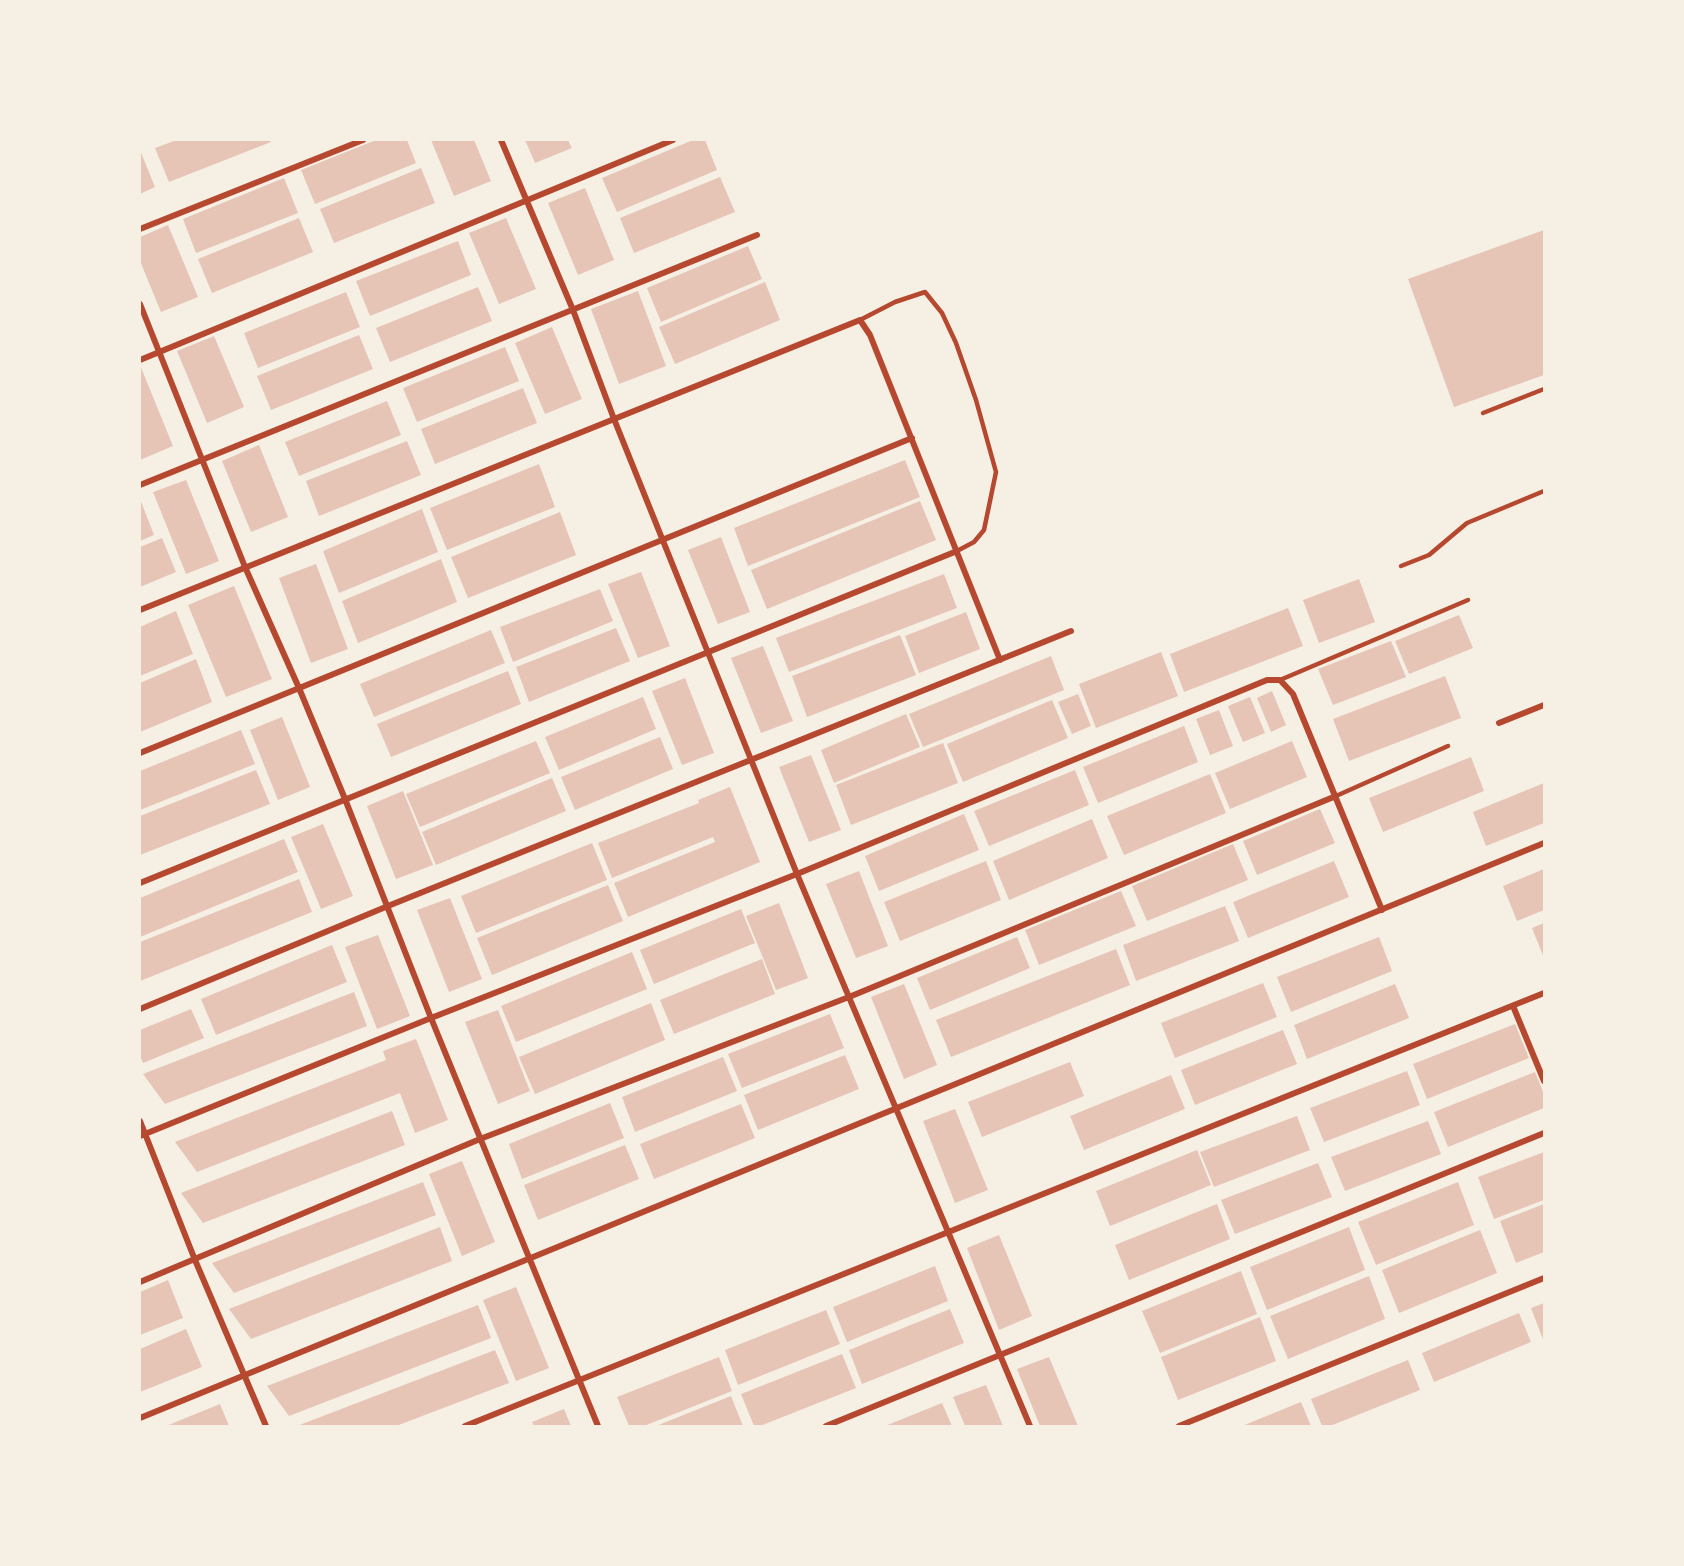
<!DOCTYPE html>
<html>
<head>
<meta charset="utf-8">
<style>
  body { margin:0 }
  #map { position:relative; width:1684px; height:1566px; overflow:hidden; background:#f6efe4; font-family:Figtree,sans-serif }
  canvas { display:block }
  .frame { position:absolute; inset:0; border:141px solid #f6efe4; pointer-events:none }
</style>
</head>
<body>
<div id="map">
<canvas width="1684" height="1566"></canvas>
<div class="frame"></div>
</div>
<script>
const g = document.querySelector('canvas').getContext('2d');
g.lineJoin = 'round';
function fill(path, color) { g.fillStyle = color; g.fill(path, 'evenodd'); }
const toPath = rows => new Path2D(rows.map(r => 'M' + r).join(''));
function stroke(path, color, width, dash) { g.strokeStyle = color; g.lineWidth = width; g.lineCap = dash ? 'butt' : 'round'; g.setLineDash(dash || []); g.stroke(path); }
const building = toPath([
  [177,140,270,140,271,142,169,182,155,148],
  [376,140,407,140,416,163,315,204,301,170],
  [431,140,474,140,491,181,454,196],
  [525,140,568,140,572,148,535,163],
  [693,140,705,140,717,170,617,212,602,178],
  [140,150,155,187,140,194],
  [421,168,435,203,334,243,320,209],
  [720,177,735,212,634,253,620,218],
  [284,178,298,213,196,253,183,219],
  [585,188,614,260,578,275,548,203],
  [299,218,313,252,212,293,198,259],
  [506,218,536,289,499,304,469,233],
  [168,225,198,297,161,312,140,261,140,237],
  [1544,230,1544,375,1454,407,1408,279],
  [458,241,471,275,370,316,356,281],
  [748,246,762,279,661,322,647,288],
  [765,282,780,320,675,364,659,327],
  [478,287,492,321,390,362,376,328],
  [638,291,666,366,619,384,591,309],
  [346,292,360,327,258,368,244,333],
  [552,327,582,399,545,414,515,343],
  [359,335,373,369,271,410,257,376],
  [214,336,244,407,207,423,177,351],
  [505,347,519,381,417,422,403,388],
  [140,365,173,446,140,460],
  [523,388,537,423,435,464,421,429],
  [387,401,401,435,299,476,285,442],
  [407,441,421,475,319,516,306,481],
  [259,445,288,517,251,532,222,461],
  [905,460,920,497,748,566,734,528],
  [539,464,555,507,447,550,430,508],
  [186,480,219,561,186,574,153,492],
  [140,499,154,535,140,541],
  [920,501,936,540,767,609,751,570],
  [422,509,438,552,339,593,323,551],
  [560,512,576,555,468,598,451,557],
  [721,537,750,612,718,624,688,550],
  [162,538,176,572,140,587,140,547],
  [441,559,457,602,358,643,342,601],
  [316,564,348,649,311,663,279,578],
  [641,572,670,646,638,658,608,584],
  [944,574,957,608,789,672,776,638],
  [1359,579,1375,622,1319,643,1303,600],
  [234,586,272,679,226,697,188,605],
  [600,589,613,621,513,662,500,627],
  [1288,608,1303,646,1184,692,1170,654],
  [176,611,193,654,140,676,140,627],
  [966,612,980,649,919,673,905,636],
  [1459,615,1473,648,1409,674,1395,641],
  [616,628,630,661,529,702,516,667],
  [491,630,505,663,374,717,360,684],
  [900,635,916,675,807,717,792,676],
  [1391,641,1406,677,1333,705,1318,669],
  [763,646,793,721,761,733,731,658],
  [1161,652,1178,696,1096,728,1079,684],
  [1051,656,1064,690,923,747,909,714],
  [196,659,212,702,140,732,140,683],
  [508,671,521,704,391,757,377,724],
  [1445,676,1461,718,1349,761,1333,719],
  [685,678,714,753,682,765,652,691],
  [1272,691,1286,725,1271,732,1257,698],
  [1078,694,1091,726,1072,734,1058,702],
  [643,697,656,729,559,770,545,737],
  [1250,697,1265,733,1243,742,1228,706],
  [1052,700,1068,738,963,782,947,744],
  [1219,710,1233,746,1210,755,1196,719],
  [906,714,920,747,834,783,821,750],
  [282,717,310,787,278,800,250,730],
  [1184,726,1198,762,1098,803,1083,767],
  [241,730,255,764,140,810,140,771],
  [660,737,673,769,575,810,561,777],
  [536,741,550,773,420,827,406,794],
  [1292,741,1307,777,1230,809,1215,773],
  [943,743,958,783,851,825,836,785],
  [811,755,841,830,809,842,779,767],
  [1471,757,1484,791,1383,832,1369,798],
  [256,770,270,804,140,855,140,816],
  [1075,770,1089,805,989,846,974,811],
  [1210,774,1226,813,1124,855,1107,816],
  [552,778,566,811,436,865,422,832],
  [1544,783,1544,823,1486,846,1473,812],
  [730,787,760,862,628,917,614,883,715,842,713,837,612,878,598,843,699,803,698,800],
  [403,791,433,865,396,879,367,806],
  [1320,809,1335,843,1257,875,1243,841],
  [964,814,979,850,879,891,865,856],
  [1092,819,1108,858,1009,900,993,861],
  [323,824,353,896,321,909,291,837],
  [284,839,298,872,140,937,140,898],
  [592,843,607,880,476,933,461,896],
  [1233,844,1248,880,1147,921,1132,886],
  [986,861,1001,900,900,941,884,902],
  [1334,861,1349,897,1248,938,1233,902],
  [1544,869,1544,910,1517,921,1503,886],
  [859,871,888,946,856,958,826,884],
  [299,879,312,912,140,981,140,942],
  [608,885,623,921,492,975,477,938],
  [1121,891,1136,926,1039,965,1025,930],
  [450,898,482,979,449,992,417,910],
  [779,903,808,978,776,990,746,916],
  [1225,906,1239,941,1136,981,1123,945],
  [741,909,755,943,654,984,640,950],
  [1544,923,1544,958,1532,928],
  [378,935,410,1016,377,1029,345,947],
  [1017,937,1030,968,930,1010,917,978],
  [1379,937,1392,971,1291,1012,1277,977],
  [332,945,347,982,216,1035,201,999],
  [1116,949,1130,985,951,1057,936,1020],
  [632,952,647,989,516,1042,501,1006],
  [762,959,775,994,674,1034,660,1000],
  [1263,983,1277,1017,1175,1058,1161,1023],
  [904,984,937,1065,904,1079,871,997],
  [1395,984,1409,1018,1307,1059,1294,1025],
  [354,992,367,1026,165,1104,143,1074],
  [651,1003,665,1040,535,1094,519,1057],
  [191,1009,204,1038,143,1063,140,1056,140,1030],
  [498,1010,530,1091,498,1104,465,1022],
  [830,1014,844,1048,742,1088,728,1054],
  [1515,1024,1529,1058,1427,1099,1413,1064],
  [1283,1030,1297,1064,1195,1105,1181,1070],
  [416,1039,448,1120,415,1133,400,1093,197,1172,175,1142,386,1060,383,1051],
  [845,1055,859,1089,758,1130,744,1095],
  [723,1057,737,1091,635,1132,622,1097],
  [1070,1062,1084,1096,982,1137,968,1102],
  [1407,1071,1420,1105,1324,1142,1310,1108],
  [1535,1072,1544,1094,1544,1108,1448,1147,1434,1112],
  [1171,1075,1185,1109,1084,1150,1070,1116],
  [610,1103,624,1138,522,1179,509,1144],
  [741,1104,755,1138,654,1179,640,1144],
  [955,1109,988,1190,955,1203,923,1121],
  [392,1111,405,1145,203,1223,181,1193],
  [1297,1116,1310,1150,1214,1187,1200,1152],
  [1428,1121,1441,1154,1345,1191,1331,1157],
  [625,1145,639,1179,538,1220,524,1185],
  [1197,1150,1211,1185,1110,1226,1096,1191],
  [1544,1152,1544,1200,1494,1219,1478,1177],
  [462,1161,495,1242,462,1256,429,1174],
  [1318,1163,1332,1197,1235,1234,1221,1200],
  [423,1182,436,1215,234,1293,212,1263],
  [1458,1182,1474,1225,1376,1265,1358,1222],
  [1217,1204,1230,1239,1129,1280,1115,1245],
  [1544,1204,1544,1252,1516,1263,1500,1221],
  [440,1227,452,1261,251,1339,229,1309],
  [1349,1227,1365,1270,1267,1310,1250,1267],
  [1480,1230,1497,1273,1399,1313,1382,1270],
  [999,1235,1032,1316,999,1330,967,1248],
  [935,1266,948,1301,847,1342,833,1307],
  [1241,1271,1257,1314,1160,1353,1142,1311],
  [1369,1276,1385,1319,1288,1359,1270,1316],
  [168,1280,183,1318,140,1335,140,1292],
  [516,1287,549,1368,516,1381,483,1300],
  [1544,1303,1544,1342,1531,1308],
  [478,1305,491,1338,289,1416,267,1386],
  [950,1309,964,1343,862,1384,849,1350],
  [826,1310,840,1344,738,1385,725,1350],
  [1519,1313,1531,1342,1434,1382,1422,1353],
  [1260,1317,1276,1361,1178,1400,1161,1357],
  [186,1329,202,1367,140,1392,140,1349],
  [495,1350,509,1383,396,1426,297,1426],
  [842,1354,856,1388,760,1426,754,1426,741,1394],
  [719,1357,732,1391,644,1426,629,1426,617,1397],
  [1049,1357,1078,1426,1040,1426,1017,1369],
  [1408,1360,1420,1390,1330,1426,1322,1426,1311,1399],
  [986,1385,1003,1426,965,1426,953,1397],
  [731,1396,743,1426,656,1426],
  [1301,1402,1311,1426,1242,1426],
  [942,1403,952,1426,885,1426],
  [220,1404,229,1426,166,1426],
  [564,1409,571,1426,534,1426,532,1422]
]);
const service = toPath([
  [860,320,895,302,925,292,942,313,956,343,976,400,996,472,984,530,974,542,957,551],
  [1483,413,1544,389],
  [1401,566,1429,555,1467,523,1544,491],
  [1280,680,1468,600],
  [1336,796,1448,746]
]);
const minor = toPath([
  [501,140,573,310,614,419,797,874,1030,1426],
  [140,229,363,140],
  [140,304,245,567,299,688,345,799,431,1018,598,1426],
  [140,360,673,140],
  [140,485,757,235],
  [140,610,860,320,870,335,1000,660],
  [1499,723,1544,705],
  [140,753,912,438],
  [140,883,957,551],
  [1513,1006,1544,1081],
  [140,1009,388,906,1071,631],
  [140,1121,195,1260,266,1426],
  [140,1136,431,1018,797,874,1267,680,1280,680,1293,694,1382,910],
  [140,1282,480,1139,849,997,1336,796],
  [140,1418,1544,843],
  [465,1426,1544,993],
  [826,1426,1544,1133],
  [1179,1426,1544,1278]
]);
fill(building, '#e6c5b7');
stroke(service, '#b5482f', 4.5);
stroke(minor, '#b5482f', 6);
</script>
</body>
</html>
